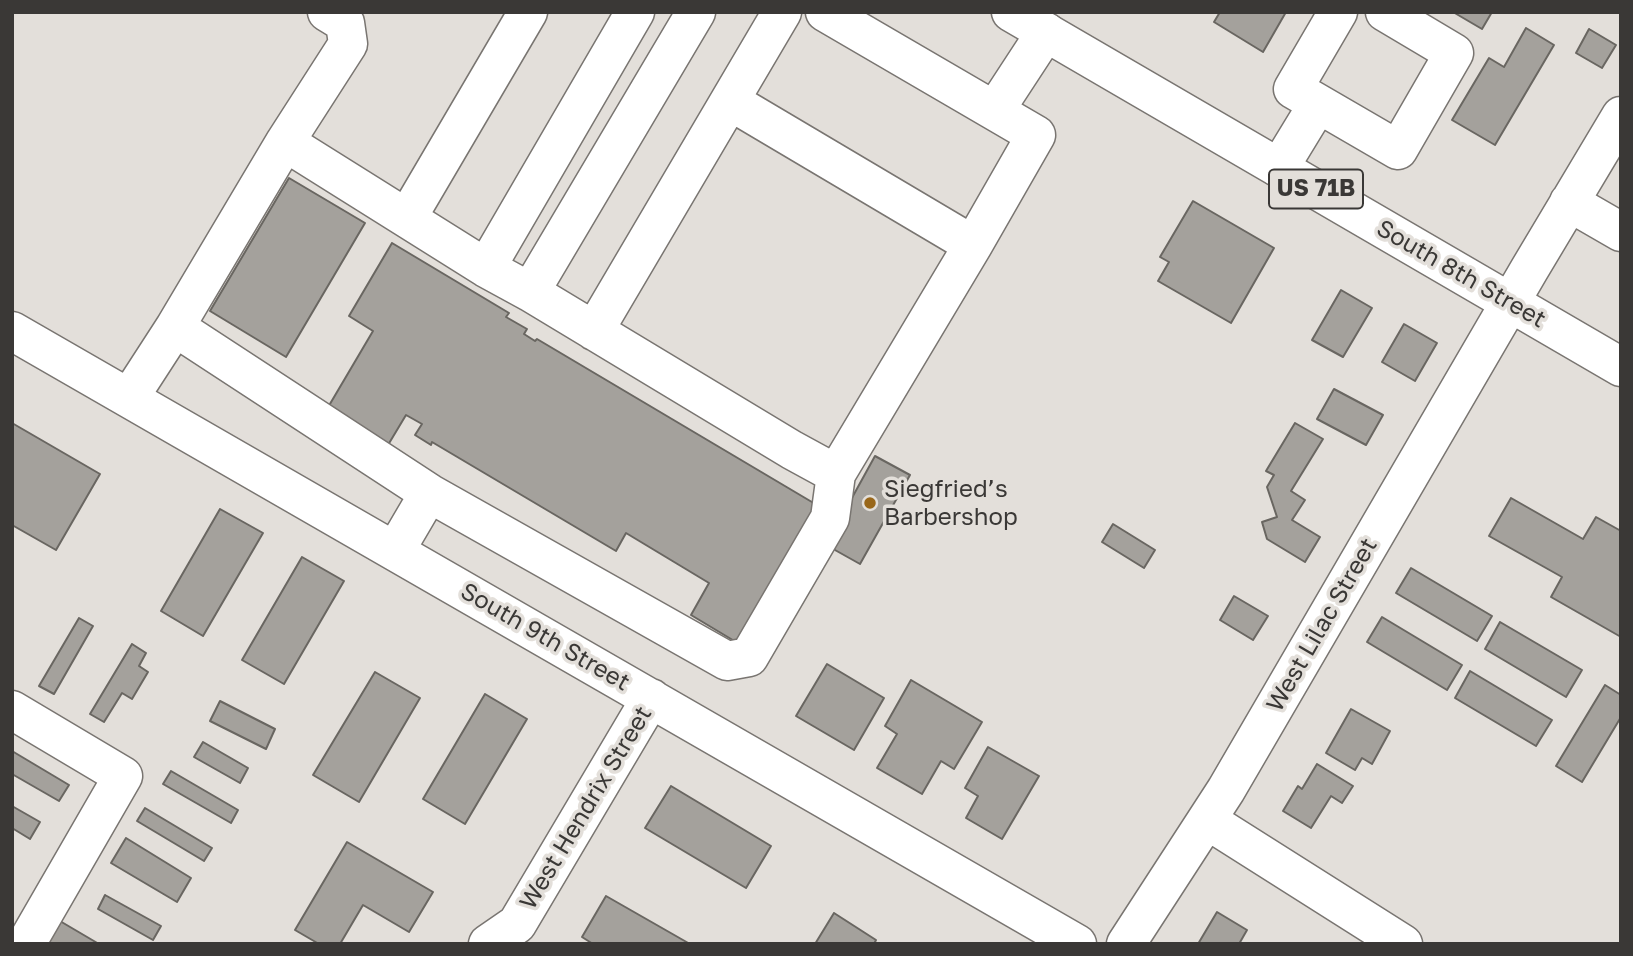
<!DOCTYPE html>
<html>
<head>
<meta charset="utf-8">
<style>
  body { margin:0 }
  #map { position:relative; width:1633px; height:956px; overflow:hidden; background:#e3dfda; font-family:"Golos Text",sans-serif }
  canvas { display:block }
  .frame { position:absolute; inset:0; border:14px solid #3a3836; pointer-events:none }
</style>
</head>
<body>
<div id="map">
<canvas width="1633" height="956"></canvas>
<div class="frame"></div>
</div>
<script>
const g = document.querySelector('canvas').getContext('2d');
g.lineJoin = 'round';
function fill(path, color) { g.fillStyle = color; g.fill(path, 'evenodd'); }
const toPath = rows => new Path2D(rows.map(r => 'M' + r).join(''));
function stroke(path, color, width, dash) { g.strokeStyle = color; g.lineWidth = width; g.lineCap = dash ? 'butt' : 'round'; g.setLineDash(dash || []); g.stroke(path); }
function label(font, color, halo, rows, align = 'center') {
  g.font = font + ' "Golos Text",sans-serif'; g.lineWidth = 7; g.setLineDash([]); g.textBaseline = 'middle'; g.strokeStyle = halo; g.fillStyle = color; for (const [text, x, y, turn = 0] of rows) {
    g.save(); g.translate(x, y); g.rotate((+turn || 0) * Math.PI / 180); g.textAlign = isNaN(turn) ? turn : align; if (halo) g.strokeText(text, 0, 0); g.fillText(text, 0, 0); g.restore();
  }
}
const building = toPath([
  [1220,12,1286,12,1263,52,1214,22,1220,12],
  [1453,12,1492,12,1482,29,1453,12],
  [1526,28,1554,45,1495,145,1452,120,1489,58,1504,67,1526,28],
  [1589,29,1616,45,1602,68,1576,53,1589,29],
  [289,178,365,223,286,357,210,311,289,178],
  [1193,201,1274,248,1231,323,1158,281,1169,262,1160,257,1193,201],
  [392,243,509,313,506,317,527,329,524,334,535,341,537,339,822,508,741,645,691,615,709,583,626,533,616,551,432,442,431,445,415,435,422,424,406,415,388,445,327,409,373,331,349,316,392,243],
  [1341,290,1372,308,1343,357,1312,340,1341,290],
  [1404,324,1437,343,1415,381,1382,362,1404,324],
  [1334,389,1383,415,1366,445,1317,419,1334,389],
  [12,423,100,474,56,550,12,525,12,423],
  [1295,423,1323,439,1291,491,1305,500,1292,520,1320,537,1305,562,1267,539,1262,522,1277,517,1267,487,1274,475,1266,471,1295,423],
  [875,456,910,475,860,564,826,545,875,456],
  [1511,498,1583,539,1596,517,1621,531,1621,637,1551,597,1562,577,1489,536,1511,498],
  [220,509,263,533,203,636,161,611,220,509],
  [1113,524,1155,550,1144,568,1102,542,1113,524],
  [302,557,344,581,284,684,242,660,302,557],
  [1411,568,1492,616,1477,641,1396,593,1411,568],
  [1234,596,1268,616,1253,640,1220,620,1234,596],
  [1382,617,1462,665,1447,690,1367,642,1382,617],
  [79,618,93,626,54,694,39,686,79,618],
  [1500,622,1582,670,1566,697,1485,649,1500,622],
  [132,644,146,653,139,666,148,672,132,699,122,693,104,722,90,714,132,644],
  [827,664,884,698,854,750,796,716,827,664],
  [1470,671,1552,720,1536,746,1455,698,1470,671],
  [375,672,420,698,359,802,313,775,375,672],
  [911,680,982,722,954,769,941,761,922,794,877,768,897,734,885,726,911,680],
  [1605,685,1621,695,1621,717,1582,782,1556,766,1605,685],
  [485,694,527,719,465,824,423,799,485,694],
  [220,701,275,729,266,749,210,721,220,701],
  [1351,709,1390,731,1372,764,1362,758,1355,770,1326,753,1351,709],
  [203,742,248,768,240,783,194,757,203,742],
  [988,747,1039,776,1002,839,966,818,978,796,965,788,988,747],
  [12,751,69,785,59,801,12,774,12,751],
  [1317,764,1353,786,1342,803,1331,796,1311,828,1283,811,1298,786,1302,789,1317,764],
  [171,771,238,810,231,823,163,784,171,771],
  [671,786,771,846,746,888,645,828,671,786],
  [12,806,40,822,30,839,12,828,12,806],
  [145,808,212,848,204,861,137,821,145,808],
  [126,838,191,878,177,902,111,863,126,838],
  [347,842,433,892,409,932,363,905,340,944,319,944,295,930,347,842],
  [105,895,161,926,153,940,98,909,105,895],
  [606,896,690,944,593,944,582,937,606,896],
  [1217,912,1247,930,1239,944,1198,944,1217,912],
  [834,913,876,940,874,944,815,944,834,913],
  [48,914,99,944,30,944,48,914]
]);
const minor = toPath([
  [1338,12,1293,89,1398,150,1454,53,1385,12],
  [730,101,973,245],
  [995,110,1046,32],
  [285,142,486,268,530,292,792,450,836,474],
  [1279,168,1318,104],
  [1569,202,1621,232],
  [407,218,528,12],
  [486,268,635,12],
  [530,292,696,12],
  [175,327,285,142,348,44,345,23,327,12],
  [12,331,1077,944],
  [594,331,782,12],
  [129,398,175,327,429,493,395,551],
  [429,493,727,661,749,657,830,518,836,474,973,245,1036,135,825,12],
  [12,710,123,776,26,944],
  [1207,820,1403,944],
  [488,944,517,924,651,698],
  [1126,944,1226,790,1529,270,1621,116]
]);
const major = toPath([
  [1011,12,1621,367]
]);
const markers = [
  [870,503,7,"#99671a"]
];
const shields = [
  [1316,189,94]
];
const shieldNames = [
  ["US 71B",1316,189]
];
const streetNames = [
  ["South 8th Street",1461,274,30],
  ["West Lilac Street",1322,625,-60],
  ["South 9th Street",545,637,30],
  ["West Hendrix Street",586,808,-59]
];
const poiNames = [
  ["Siegfried’s",884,489],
  ["Barbershop",884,517]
];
fill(building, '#a4a19c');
stroke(building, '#696661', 2);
stroke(minor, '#797571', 41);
stroke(major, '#797571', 41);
stroke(minor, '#fff', 38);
stroke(major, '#fff', 38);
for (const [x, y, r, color] of markers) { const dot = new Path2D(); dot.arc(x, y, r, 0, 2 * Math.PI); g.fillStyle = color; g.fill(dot); stroke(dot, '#e3dfda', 2.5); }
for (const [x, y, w] of shields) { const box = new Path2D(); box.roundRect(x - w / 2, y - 19.5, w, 39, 5); g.fillStyle = '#e3dfda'; g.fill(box); stroke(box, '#3a3836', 2); }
label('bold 23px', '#3a3836', null, shieldNames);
label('24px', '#3a3836', '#e3dfda', streetNames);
label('24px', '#3a3836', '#e3dfda', poiNames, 'left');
</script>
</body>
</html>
